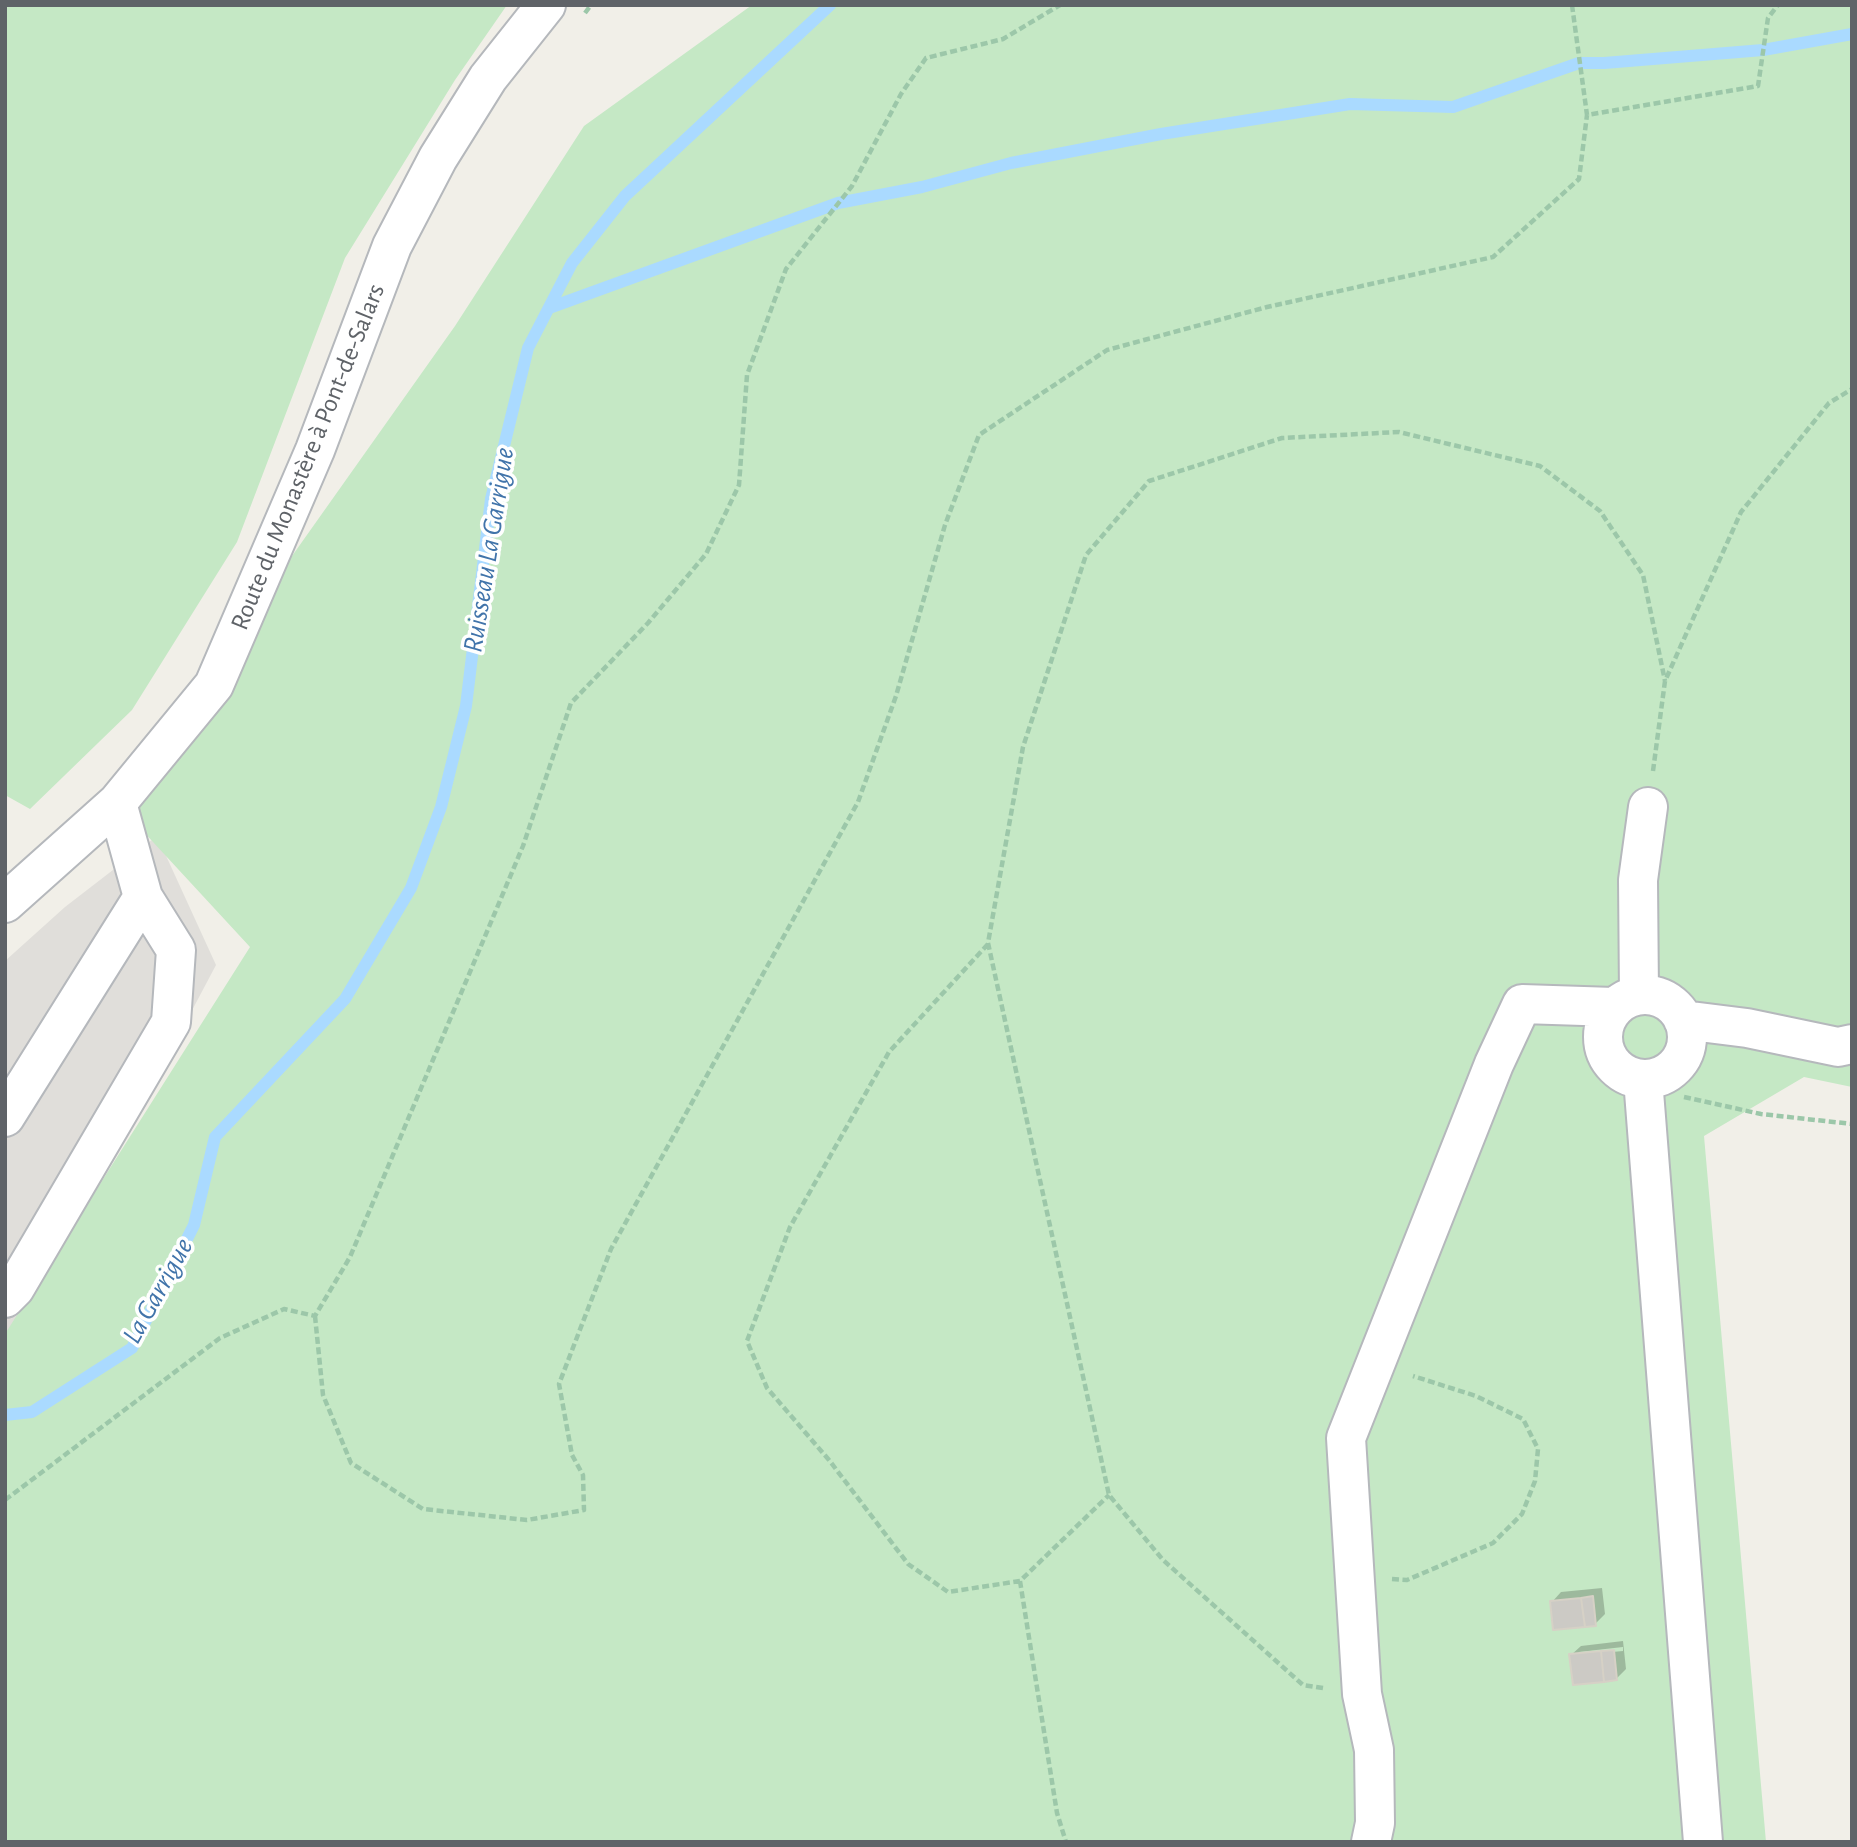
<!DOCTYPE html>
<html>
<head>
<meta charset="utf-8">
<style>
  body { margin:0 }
  #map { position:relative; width:1857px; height:1847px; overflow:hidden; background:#f1efe8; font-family:"Alegreya Sans",sans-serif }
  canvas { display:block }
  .frame { position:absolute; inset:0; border:7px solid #5f6368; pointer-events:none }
</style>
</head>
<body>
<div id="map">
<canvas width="1857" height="1847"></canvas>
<div class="frame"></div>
</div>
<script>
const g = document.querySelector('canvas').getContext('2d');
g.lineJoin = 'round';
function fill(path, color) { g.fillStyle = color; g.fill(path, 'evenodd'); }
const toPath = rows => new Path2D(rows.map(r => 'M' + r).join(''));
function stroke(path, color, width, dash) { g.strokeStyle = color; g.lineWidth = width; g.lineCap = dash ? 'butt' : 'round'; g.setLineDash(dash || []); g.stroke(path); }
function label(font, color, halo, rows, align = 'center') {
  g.font = font + ' "Alegreya Sans",sans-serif'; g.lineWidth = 7; g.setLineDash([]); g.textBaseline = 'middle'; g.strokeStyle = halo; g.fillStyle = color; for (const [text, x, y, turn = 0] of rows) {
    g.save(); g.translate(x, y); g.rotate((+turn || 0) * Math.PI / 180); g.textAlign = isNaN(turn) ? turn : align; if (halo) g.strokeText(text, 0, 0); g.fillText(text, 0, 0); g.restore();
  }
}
const industrial = toPath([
  [157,836,216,965,44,1290,5,1335,5,961,65,907]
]);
const green = toPath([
  [5,5,507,5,455,80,345,258,237,542,132,710,30,809,5,795],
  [752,5,1852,5,1852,1087,1804,1077,1704,1136,1766,1842,5,1842,5,1334,250,947,117,803,455,326,584,126]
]);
const shadow = toPath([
  [1602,1588,1605,1614,1595,1624,1552,1602,1561,1592],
  [1623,1641,1626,1669,1616,1679,1571,1655,1581,1646],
  [1623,1647,1623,1651,1579,1655,1579,1652]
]);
const stream = toPath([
  [549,308,838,203,922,187,1011,163,1161,134,1350,104,1453,107,1579,63,1604,63,1763,50,1852,34],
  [5,1415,32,1412,132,1348,194,1225,215,1137,345,999,411,888,441,807,466,706,491,499,528,348,572,263,625,196,830,5]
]);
const building = toPath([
  [1593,1596,1596,1626,1585,1627,1581,1598,1593,1596],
  [1581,1598,1585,1627,1553,1630,1550,1601,1581,1598],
  [1614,1650,1617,1680,1604,1682,1601,1651,1614,1650],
  [1601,1651,1604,1682,1573,1685,1569,1654,1601,1651]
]);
const path = toPath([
  [1572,5,1587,115,1758,86,1768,18,1778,5],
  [585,13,591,5],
  [1653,771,1665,681,1741,512,1829,403,1852,389],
  [988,944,889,1052,790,1227,747,1341,767,1388,829,1460,908,1564,948,1592,1020,1581,1109,1495],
  [1684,1097,1761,1114,1852,1124],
  [315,1316,323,1395,351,1463,423,1509,527,1520,584,1510,583,1475,572,1455,559,1384,611,1249,858,802,896,696,945,525,979,435,1107,350,1267,307,1493,257,1579,179,1587,115],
  [5,1500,220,1338,284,1309,315,1316,350,1257,523,846,571,703,648,623,706,554,739,485,747,375,786,269,852,186,901,94,926,58,1003,39,1060,5],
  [1392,1579,1407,1580,1493,1543,1522,1514,1535,1481,1538,1449,1523,1419,1476,1396,1413,1376],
  [1020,1581,1057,1813,1066,1842],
  [1323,1688,1303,1685,1163,1560,1109,1495,988,943,1023,747,1086,555,1149,481,1282,438,1399,432,1540,466,1600,511,1643,575,1665,681]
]);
const minor = toPath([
  [5,903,117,803,214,685,315,450,392,246,438,158,488,78,546,5],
  [1639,995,1638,880,1648,807],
  '1603 1037a42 42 0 1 1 84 0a42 42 0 1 1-84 0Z',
  [1683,1020,1747,1028,1838,1047,1852,1044],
  [1643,1079,1703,1842],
  [5,1117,143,897,117,803],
  [5,1298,15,1288,171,1022,176,950,143,897],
  [1371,1842,1375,1823,1374,1750,1362,1694,1346,1438,1494,1064,1522,1004,1614,1007]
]);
const streetNames = [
  ["Route du Monastère à Pont-de-Salars",308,457,-68]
];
const waterNames = [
  ["Ruisseau La Garrigue",489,550,-81],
  ["La Garrigue",158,1291,-61]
];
fill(industrial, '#e0deda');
fill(green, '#c5e8c5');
fill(shadow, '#0003');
stroke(stream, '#aadaff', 12);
fill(building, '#cccac5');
stroke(building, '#d6d1c6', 2);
stroke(minor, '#b5b8bc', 42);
stroke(path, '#9cc7a9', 4.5, [7, 3.5]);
stroke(minor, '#fff', 38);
label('26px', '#5f6368', '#fff', streetNames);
label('italic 28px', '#4174aa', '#fff', waterNames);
</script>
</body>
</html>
